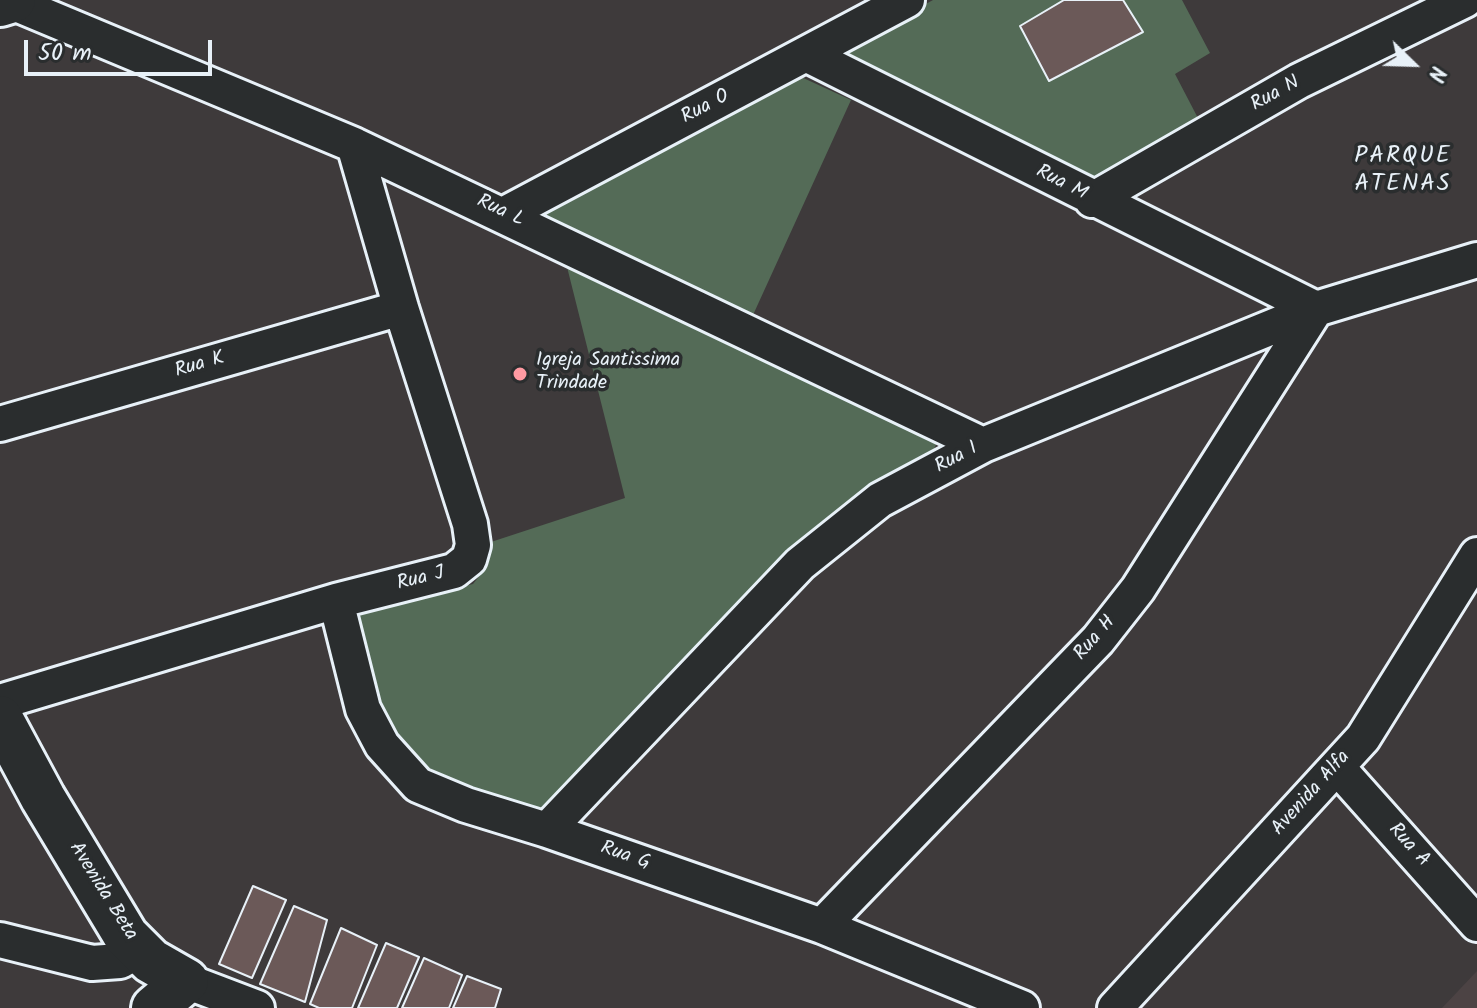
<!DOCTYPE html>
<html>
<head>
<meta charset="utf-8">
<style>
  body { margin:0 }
  #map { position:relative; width:1477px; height:1008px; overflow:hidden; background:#3e3a3b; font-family:Kalam,sans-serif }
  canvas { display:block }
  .north { position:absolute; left:1373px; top:24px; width:80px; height:80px; -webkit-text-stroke:6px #2a2d2e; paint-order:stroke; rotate:113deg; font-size:22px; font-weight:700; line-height:32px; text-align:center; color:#e8f1f8 }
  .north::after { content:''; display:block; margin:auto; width:28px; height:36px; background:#e8f1f8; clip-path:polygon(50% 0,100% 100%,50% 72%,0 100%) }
  .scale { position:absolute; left:24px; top:40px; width:188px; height:36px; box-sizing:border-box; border:4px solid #e8f1f8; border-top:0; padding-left:10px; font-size:24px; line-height:28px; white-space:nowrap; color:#e8f1f8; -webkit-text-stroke:6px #2a2d2e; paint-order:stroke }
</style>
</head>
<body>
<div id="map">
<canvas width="1477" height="1008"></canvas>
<div class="north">N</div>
<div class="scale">50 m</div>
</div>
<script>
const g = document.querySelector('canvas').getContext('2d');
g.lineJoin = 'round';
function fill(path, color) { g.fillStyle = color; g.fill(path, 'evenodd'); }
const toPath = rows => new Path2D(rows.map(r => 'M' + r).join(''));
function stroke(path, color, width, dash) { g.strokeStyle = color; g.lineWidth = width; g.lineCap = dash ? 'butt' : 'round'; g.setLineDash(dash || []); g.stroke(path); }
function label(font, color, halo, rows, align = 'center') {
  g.font = font + ' Kalam,sans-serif'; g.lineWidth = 7; g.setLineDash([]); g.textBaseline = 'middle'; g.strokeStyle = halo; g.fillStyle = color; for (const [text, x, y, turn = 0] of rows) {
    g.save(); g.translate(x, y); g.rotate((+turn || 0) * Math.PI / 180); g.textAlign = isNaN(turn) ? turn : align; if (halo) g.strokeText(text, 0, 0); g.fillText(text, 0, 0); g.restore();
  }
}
const built = toPath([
  [1477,971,1477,1008,1442,1008]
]);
const green = toPath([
  [933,0,1182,0,1210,53,1175,74,1200,122,1092,183,836,54],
  [799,76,851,100,753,315,542,214],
  [563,251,938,440,932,454,921,462,851,499,814,528,539,811,463,789,428,769,401,745,379,709,354,613,473,584,488,565,491,542,625,498]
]);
const building = toPath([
  [1064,0,1123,0,1143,32,1049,81,1020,26,1064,0],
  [253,886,286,900,252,978,219,964,253,886],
  [294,906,327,920,305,1002,260,984,294,906],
  [341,928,377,945,352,1008,319,1008,310,1004,341,928],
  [386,943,419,957,397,1008,358,1008,386,943],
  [424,958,462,975,449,1008,402,1008,424,958],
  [467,976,501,989,495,1008,453,1008,467,976]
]);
const minor = toPath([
  [7,0,354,145,983,445],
  [808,55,1316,309,1138,589,1098,640,822,926],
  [1092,200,1299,81,1465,0],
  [505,214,907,0],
  [0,424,401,308],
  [336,601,363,709,382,745,418,785,466,805,547,830,822,926,1022,1008],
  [0,702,336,601,454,571,469,559,473,545,470,524,401,308,354,145],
  [1338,768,1477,924],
  [547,830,800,564,880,500,983,445,1316,309,1477,260],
  [0,940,92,963,120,961,139,950],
  [186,981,257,1008],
  [1115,1008,1363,738,1477,555]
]);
const major = toPath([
  [0,4,13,0],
  [0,718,43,798,126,936,151,961,186,981,154,1008]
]);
const markers = [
  [520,374,8,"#ff9aa2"]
];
const streetNames = [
  ["Rua N",1276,95,-29],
  ["Rua O",706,108,-28],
  ["Rua M",1061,184,27],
  ["Rua L",500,212,25],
  ["Rua K",200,366,-16],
  ["Rua I",957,459,-28],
  ["Rua J",421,580,-14],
  ["Rua H",1096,639,-49],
  ["Avenida Alfa",1312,794,-48],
  ["Rua A",1408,846,48],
  ["Rua G",625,857,19],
  ["Avenida Beta",102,892,58]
];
const poiNames = [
  ["Igreja Santissima",536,362],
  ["Trindade",536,385]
];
const quarterNames = [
  ["PARQUE",1403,158],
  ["ATENAS",1403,186]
];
fill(built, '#4c4344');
fill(green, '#546b57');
fill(building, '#6b5958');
stroke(building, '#e8f1f8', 2);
stroke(minor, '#e8f1f8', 40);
stroke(major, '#e8f1f8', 50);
stroke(minor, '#2a2d2e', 34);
stroke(major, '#2a2d2e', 44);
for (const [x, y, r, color] of markers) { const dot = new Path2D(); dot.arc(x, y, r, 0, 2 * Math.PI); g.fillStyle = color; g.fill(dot); stroke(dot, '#2a2d2e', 3); }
label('20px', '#e8f1f8', '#2a2d2e', streetNames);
label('20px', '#e8f1f8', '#2a2d2e', poiNames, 'left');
g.letterSpacing = '2px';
label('24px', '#e8f1f8', '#2a2d2e', quarterNames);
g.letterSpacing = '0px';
</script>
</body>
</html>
